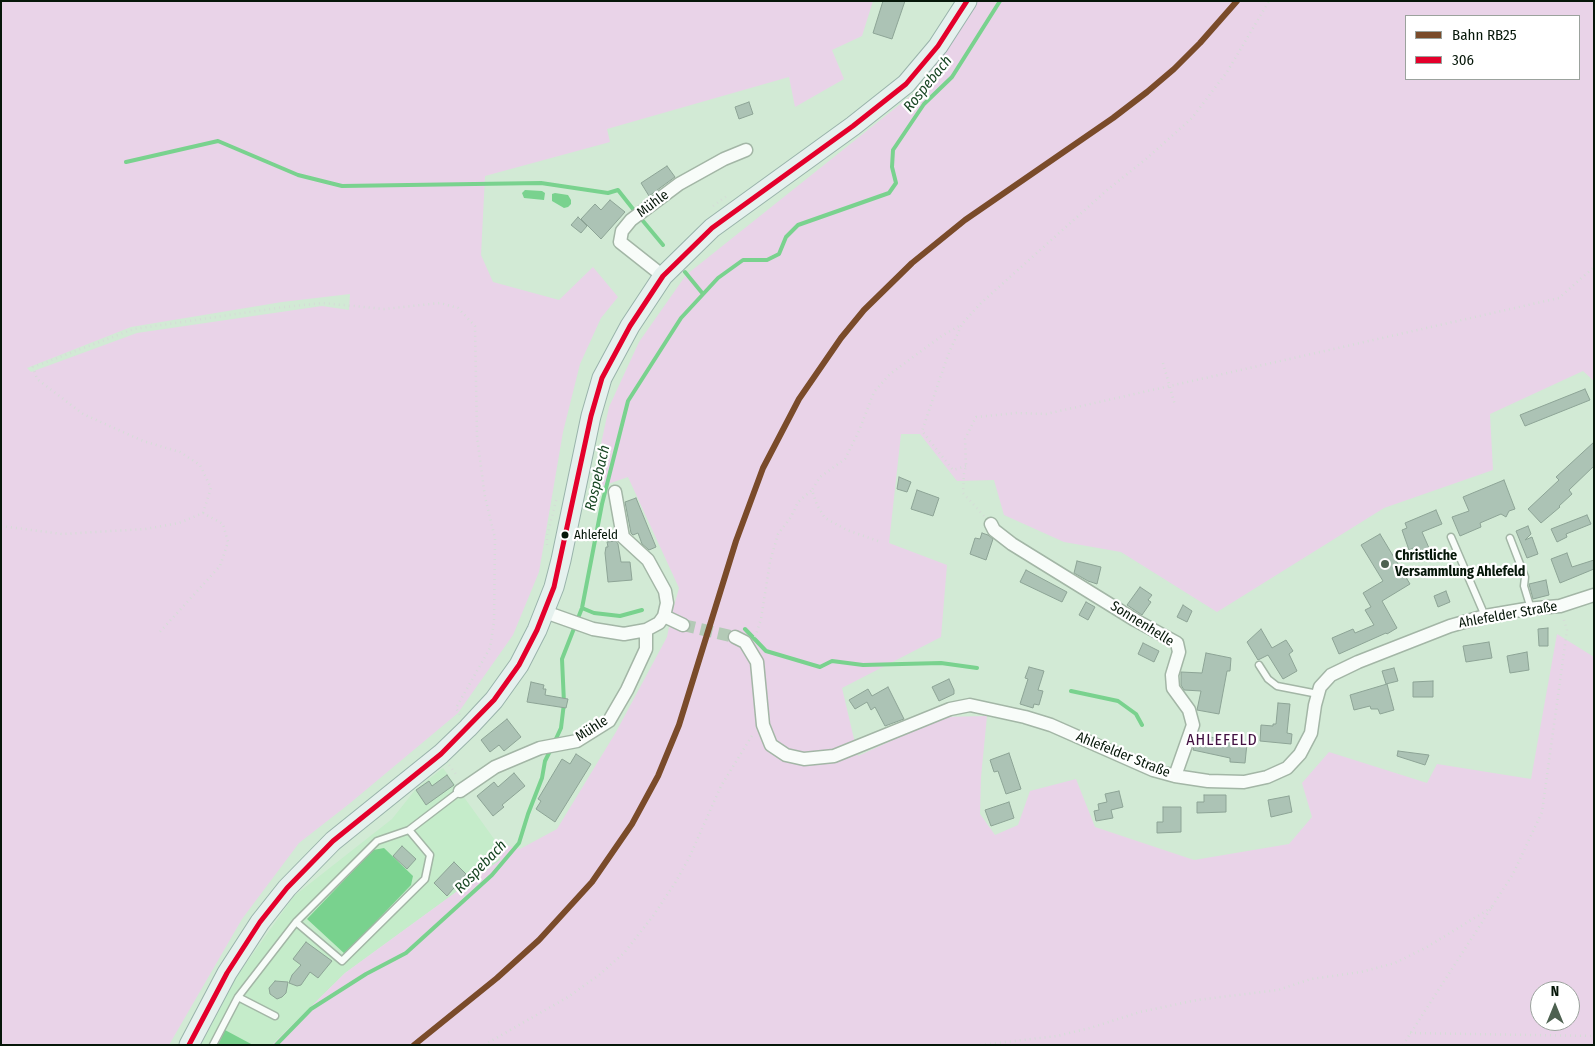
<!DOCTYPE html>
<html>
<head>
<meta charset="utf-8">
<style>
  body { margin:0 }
  #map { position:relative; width:1595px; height:1046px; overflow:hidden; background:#d2ead5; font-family:"Fira Sans Condensed",sans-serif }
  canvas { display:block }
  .frame { position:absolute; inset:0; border:2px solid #061709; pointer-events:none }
  .legend { position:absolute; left:1405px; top:15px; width:175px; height:65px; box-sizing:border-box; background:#fff; border:1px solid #9ba29d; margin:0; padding:6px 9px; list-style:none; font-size:15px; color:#061709 }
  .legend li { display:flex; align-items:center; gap:10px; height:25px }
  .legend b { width:25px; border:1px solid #9ba29d }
  .north { position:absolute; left:1530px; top:981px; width:50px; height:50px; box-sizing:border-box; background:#fff; border:1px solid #9ba29d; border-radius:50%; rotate:0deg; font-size:14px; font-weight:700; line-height:20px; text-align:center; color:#061709 }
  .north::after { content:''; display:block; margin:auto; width:18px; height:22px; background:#4d6150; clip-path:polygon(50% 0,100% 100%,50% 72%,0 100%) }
</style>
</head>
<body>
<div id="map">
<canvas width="1595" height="1046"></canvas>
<div class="frame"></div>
<ul class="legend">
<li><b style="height:6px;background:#7a4b2a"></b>Bahn RB25</li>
<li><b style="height:6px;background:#e4002b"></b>306</li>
</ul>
<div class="north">N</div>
</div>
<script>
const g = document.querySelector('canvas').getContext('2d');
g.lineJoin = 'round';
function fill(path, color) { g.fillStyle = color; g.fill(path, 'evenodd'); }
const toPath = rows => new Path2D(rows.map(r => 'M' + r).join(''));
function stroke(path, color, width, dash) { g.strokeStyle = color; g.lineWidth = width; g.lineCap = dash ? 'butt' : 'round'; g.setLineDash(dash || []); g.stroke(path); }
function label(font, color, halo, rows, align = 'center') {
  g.font = font + ' "Fira Sans Condensed",sans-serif'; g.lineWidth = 4.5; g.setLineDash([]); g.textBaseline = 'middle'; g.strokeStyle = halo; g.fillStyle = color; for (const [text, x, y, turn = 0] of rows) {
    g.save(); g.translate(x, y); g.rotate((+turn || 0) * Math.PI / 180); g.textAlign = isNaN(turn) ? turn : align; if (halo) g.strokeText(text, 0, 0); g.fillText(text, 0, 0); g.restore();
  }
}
const built = toPath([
  [443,768,497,843,500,860,345,973,272,1045,201,1045,237,976,294,896,392,819,415,790]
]);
const green = toPath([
  [1,1,873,1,862,36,832,50,844,79,795,107,789,77,607,129,610,142,485,176,481,255,493,282,559,300,593,267,618,297,601,318,580,364,563,432,539,572,513,635,458,713,349,804,299,843,242,919,169,1045,1,1045],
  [350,294,349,310,322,306,137,333,31,372,27,368,131,327,282,302],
  [976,1,1594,1,1594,381,1583,371,1490,414,1493,470,1384,508,1217,612,1121,552,1064,542,1004,515,994,480,957,481,920,434,901,434,889,543,947,565,941,637,842,688,858,756,943,717,987,716,981,777,980,814,995,835,1018,825,1030,791,1076,779,1095,827,1194,860,1289,844,1312,817,1302,783,1329,752,1427,783,1437,764,1531,779,1557,634,1594,657,1594,1045,272,1045,345,973,500,860,497,843,520,849,557,829,616,732,667,637,671,617,679,588,628,477,591,490,609,407,639,342,686,275,918,90,966,21],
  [1406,16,1579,16,1579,79,1406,79],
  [1540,991,1570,991,1570,1021,1540,1021]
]);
const water = toPath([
  [525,190,542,191,545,193,544,200,524,198,522,193],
  [555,193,568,195,571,200,571,204,568,207,564,208,552,201,552,194],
  [384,848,413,876,411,885,345,954,307,919,373,850],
  [225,1030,253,1045,218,1045]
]);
const stream = toPath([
  [126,162,218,141,298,175,342,186,541,183,608,193,618,190,633,209],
  [643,221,663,245],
  [685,272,703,294],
  [582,608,594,613,620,616,642,610],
  [745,629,766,651,820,667,832,661,863,665,941,663,977,668],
  [1071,691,1118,701,1136,714,1142,725],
  [554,743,561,728,564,703,562,659,582,608,602,504,628,401,681,318,718,278,743,260,767,260,779,254,786,237,798,225,889,193,896,183,892,167,893,150,924,104,952,77,1000,1],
  [276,1045,311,1009,366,974,406,953,492,875,519,843,528,814,542,778,545,761,551,749]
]);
const building = toPath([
  [883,1,905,1,892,39,873,33,883,1],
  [749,102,753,114,739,119,735,107,749,102],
  [667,166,675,177,649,196,641,183,667,166],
  [610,200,625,212,601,239,581,219,595,204,601,210,610,200],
  [578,217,587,226,581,233,571,225,578,217],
  [1585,389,1590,400,1525,426,1520,415,1585,389],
  [1594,442,1594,466,1569,490,1572,494,1559,506,1560,507,1541,523,1528,509,1559,480,1556,477,1594,442],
  [899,477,911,482,907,492,897,489,899,477],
  [1504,480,1515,509,1509,511,1506,517,1501,514,1480,523,1481,527,1460,536,1452,517,1469,511,1463,497,1504,480],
  [917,490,939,498,933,516,911,509,917,490],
  [636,498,656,547,649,550,642,544,638,533,633,535,631,533,625,502,636,498],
  [1436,510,1442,524,1422,532,1429,548,1417,553,1415,547,1409,550,1402,530,1407,528,1405,523,1436,510],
  [1587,515,1591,524,1566,534,1567,537,1557,542,1551,529,1587,515],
  [1528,526,1531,534,1525,540,1532,537,1538,554,1527,558,1516,531,1528,526],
  [982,533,988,535,993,539,986,560,970,554,975,538,980,539,982,533],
  [1380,534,1410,584,1382,601,1397,628,1387,634,1386,633,1339,654,1332,638,1353,629,1355,633,1374,625,1365,610,1371,607,1363,593,1383,581,1361,545,1380,534],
  [616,541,618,544,621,562,630,562,632,580,608,582,605,553,606,547,608,547,607,542,616,541],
  [1567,553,1572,567,1594,560,1594,569,1560,583,1551,559,1567,553],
  [1077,561,1101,567,1097,584,1088,581,1074,573,1077,561],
  [1026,570,1067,592,1062,602,1020,582,1026,570],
  [1546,580,1549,595,1533,599,1529,584,1546,580],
  [1140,587,1152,595,1148,600,1151,602,1142,615,1127,605,1140,587],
  [1446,591,1450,602,1438,607,1434,596,1446,591],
  [1086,602,1095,607,1088,620,1079,615,1086,602],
  [1183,605,1192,611,1187,622,1177,617,1183,605],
  [1548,628,1548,646,1539,646,1538,629,1548,628],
  [1261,629,1272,648,1286,640,1293,651,1289,654,1297,671,1283,679,1268,655,1258,660,1247,642,1261,629],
  [1489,642,1492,658,1466,662,1463,646,1489,642],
  [1143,643,1159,651,1154,662,1138,654,1143,643],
  [1527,652,1529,670,1510,673,1507,656,1527,652],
  [1206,653,1231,658,1230,671,1227,671,1219,714,1197,710,1201,691,1184,690,1181,685,1181,672,1202,673,1206,653],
  [1029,667,1044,671,1038,690,1043,691,1039,705,1034,704,1033,708,1020,704,1028,679,1025,678,1029,667],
  [1394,668,1398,681,1386,684,1382,671,1394,668],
  [949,679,954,690,954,694,939,701,932,687,949,679],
  [1433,681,1433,697,1413,697,1413,682,1433,681],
  [531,682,544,685,543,689,546,689,545,695,568,699,566,708,527,702,531,682],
  [1387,684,1394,710,1380,714,1378,709,1371,709,1370,706,1354,710,1350,695,1387,684],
  [888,687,904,719,885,726,875,707,871,710,867,702,855,709,849,700,868,689,872,696,888,687],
  [1278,703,1290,704,1287,733,1292,734,1291,744,1260,741,1261,725,1273,726,1273,724,1276,724,1278,703],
  [507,719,521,737,504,751,499,745,490,752,481,740,507,719],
  [1198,734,1219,739,1219,742,1247,743,1245,763,1230,762,1230,758,1193,750,1198,734],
  [1398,751,1429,755,1425,765,1397,756,1398,751],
  [1009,753,1021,789,1006,794,998,771,994,772,990,760,1009,753],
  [576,754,591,764,555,822,536,809,541,801,538,799,562,759,570,764,576,754],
  [514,773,525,786,502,805,504,807,493,816,477,796,494,782,498,787,514,773],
  [447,775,454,785,426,805,416,790,429,781,432,786,447,775],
  [1119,791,1123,807,1111,810,1113,818,1096,821,1094,811,1099,810,1098,804,1107,802,1105,794,1119,791],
  [1204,795,1226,795,1226,812,1197,813,1197,802,1204,802,1204,795],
  [1289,796,1292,812,1271,817,1268,800,1289,796],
  [1009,802,1014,818,991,826,985,810,1009,802],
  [1163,807,1181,807,1181,832,1157,833,1157,822,1163,822,1163,807],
  [402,846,416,859,407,869,393,856,402,846],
  [454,862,466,874,447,896,434,883,454,862],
  [306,942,332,961,318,978,310,972,301,985,297,986,289,983,292,975,301,965,293,959,306,942],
  [275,981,288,982,286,993,282,997,277,999,270,994,269,988,275,981]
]);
const minorTunnel = toPath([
  [683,625,735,637]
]);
const path = toPath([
  [713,206,727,196],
  [1163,363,1175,405],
  [966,466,953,470,922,431,948,355,962,324,981,303,1106,191,1146,159,1192,118,1227,72,1269,1],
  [203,513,211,488,200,465,180,452,143,441,83,414,37,379,33,367,134,329,284,307,323,303,384,309,440,303,458,308,475,326,477,437,485,497,495,538,494,622,490,648,456,708,460,715],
  [984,516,963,493,964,474,966,466,965,439,976,417,1016,413,1046,414,1559,298,1594,267],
  [1,526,62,534,145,529,179,523,203,513,223,524,228,542,220,566,158,634],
  [878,541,847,530,825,518,817,505,812,490,820,477,845,459,859,431,874,392,890,374,943,335,961,325],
  [547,545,547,536,557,497],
  [755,637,761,619,770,562,778,534,791,517,798,502,812,490],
  [449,765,458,777],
  [1410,1033,1594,1036],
  [484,1045,568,997,599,975,624,953,653,916,675,883,689,858,721,786,753,734],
  [980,1045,1057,1036,1090,1028,1140,1012,1197,1000,1278,990,1311,979,1361,972,1395,963,1427,947,1494,906],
  [1403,1045,1513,874,1542,812,1567,630,1563,617]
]);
const service = toPath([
  [1451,537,1485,616],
  [1510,538,1525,577,1524,586,1531,609],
  [1259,665,1268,679,1277,686,1318,694],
  [409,830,377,841,296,922,342,961,425,879,430,855,409,830,460,791],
  [238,997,275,1016],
  [213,1045,238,997,296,922]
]);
const minor = toPath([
  [663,276,620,242,622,231,631,220,679,184,724,159,746,150],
  [991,524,994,530,1012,544,1135,620,1177,643,1179,652,1172,675,1173,688,1189,710,1193,725,1175,776],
  [545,612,593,629,624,634,646,630,659,623,664,616,667,603,665,591,648,560,623,537,615,492],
  [664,616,683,625],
  [735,637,745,642,757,662,763,725,771,745,786,755,804,759,834,756,950,709,970,705,1025,717,1051,725,1153,770,1175,776,1208,781,1244,782,1267,777,1287,768,1300,754,1311,733,1315,705,1320,687,1331,675,1358,662,1450,626,1485,616,1526,609,1560,606,1594,595],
  [460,791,495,767,540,748,577,741,609,721,627,690,646,649,646,630]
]);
const primary = toPath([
  [189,1045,227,973,260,922,287,888,333,841,441,754,468,728,494,700,519,665,537,630,554,587,561,560,591,416,602,378,630,326,663,276,712,228,853,126,906,84,938,46,967,1]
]);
const bus1 = toPath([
  [189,1045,227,973,260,922,287,888,333,841,441,754,494,700,519,665,537,630,554,587,591,416,602,378,630,326,663,276,712,228,853,126,906,84,938,46,967,1]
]);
const rail1 = toPath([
  [414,1045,497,978,539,940,592,882,632,824,658,776,679,725,736,541,763,468,799,399,841,338,864,310,912,263,965,220,1113,118,1147,92,1174,69,1200,43,1237,1]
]);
const markers = [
  [565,535,4.5,"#061709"],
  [1385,564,5,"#4d6150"]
];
const busNames = [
  ["Ahlefeld",574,535]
];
const streetNames = [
  ["Mühle",653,204,-37],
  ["Ahlefelder Straße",1508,615,-10],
  ["Sonnenhelle",1142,624,32],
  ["Mühle",592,729,-33],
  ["Ahlefelder Straße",1123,755,22]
];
const poiNames = [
  ["Christliche",1395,556],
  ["Versammlung Ahlefeld",1395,572]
];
const waterNames = [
  ["Rospebach",928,84,-51],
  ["Rospebach",598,478,-77],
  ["Rospebach",481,867,-46]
];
const quarterNames = [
  ["AHLEFELD",1222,741]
];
fill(built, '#c5ecca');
fill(green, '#e9d3e8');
fill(water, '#79d28e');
stroke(stream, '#79d28e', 4);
fill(building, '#acc3b5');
stroke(building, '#8da496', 1);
stroke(minorTunnel, '#b3cab6', 12, [12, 6]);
stroke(service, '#a3b6a6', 9);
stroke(minor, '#a3b6a6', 15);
stroke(primary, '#99b3ab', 21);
stroke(path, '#d5ddd7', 2.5, [1, 4]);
stroke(service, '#f8fcf9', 6);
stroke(minor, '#f8fcf9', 12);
stroke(primary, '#e5f1ee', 19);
stroke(bus1, '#e4002b', 5);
stroke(rail1, '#7a4b2a', 6);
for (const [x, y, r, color] of markers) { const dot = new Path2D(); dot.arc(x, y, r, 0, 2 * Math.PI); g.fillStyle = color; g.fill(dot); stroke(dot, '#fff', 2); }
label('13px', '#061709', '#fff', busNames, 'left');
label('14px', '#061709', '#fff', streetNames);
label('bold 14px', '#061709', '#fff', poiNames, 'left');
label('italic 15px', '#184623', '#fff', waterNames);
g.letterSpacing = '1px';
label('16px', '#421141', '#fff', quarterNames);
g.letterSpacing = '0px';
</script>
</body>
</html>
